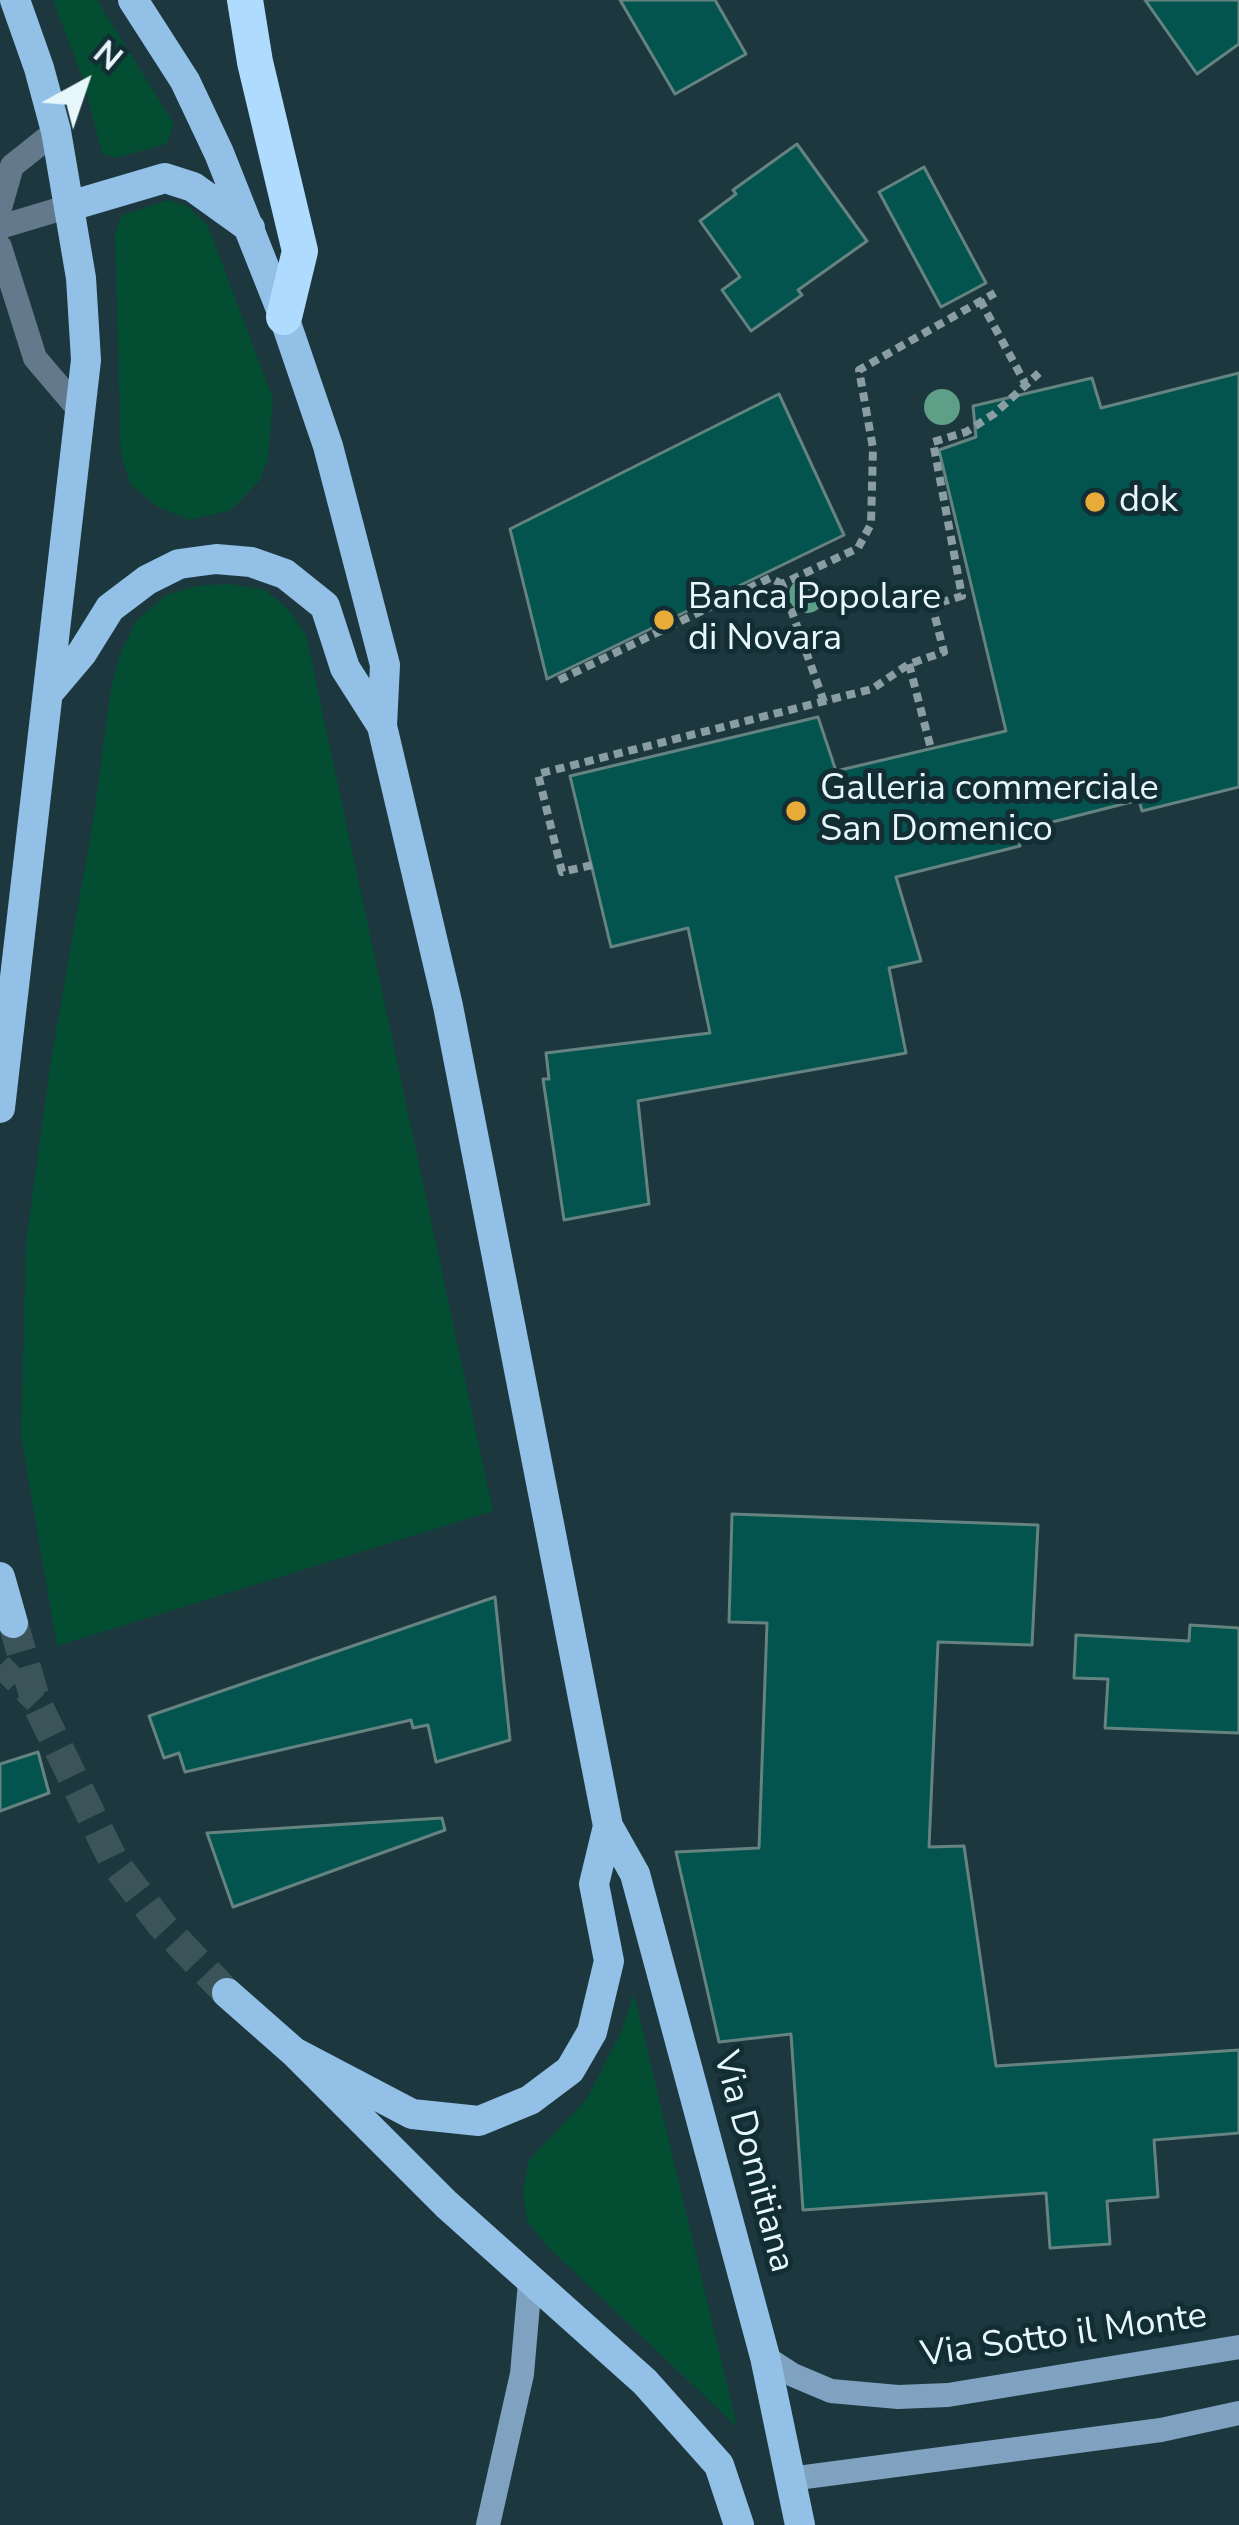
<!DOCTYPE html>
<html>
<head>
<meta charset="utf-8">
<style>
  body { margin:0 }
  #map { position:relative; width:1239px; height:2525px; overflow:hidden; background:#1d373e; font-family:"Nunito Sans",sans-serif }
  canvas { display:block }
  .north { position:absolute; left:24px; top:24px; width:120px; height:120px; -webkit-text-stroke:9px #122d34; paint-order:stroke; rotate:40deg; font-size:33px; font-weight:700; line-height:48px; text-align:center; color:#e7f7fb }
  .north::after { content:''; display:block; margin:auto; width:42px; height:54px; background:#e7f7fb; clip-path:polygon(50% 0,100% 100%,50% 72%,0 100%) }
</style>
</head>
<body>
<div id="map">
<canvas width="1239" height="2525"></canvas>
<div class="north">N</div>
</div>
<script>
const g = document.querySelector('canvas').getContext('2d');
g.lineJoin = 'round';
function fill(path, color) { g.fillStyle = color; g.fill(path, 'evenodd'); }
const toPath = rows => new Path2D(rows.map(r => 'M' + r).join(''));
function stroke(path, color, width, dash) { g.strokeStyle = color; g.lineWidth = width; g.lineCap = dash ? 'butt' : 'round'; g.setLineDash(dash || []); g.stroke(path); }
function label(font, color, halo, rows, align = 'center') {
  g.font = font + ' "Nunito Sans",sans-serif'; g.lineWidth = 10; g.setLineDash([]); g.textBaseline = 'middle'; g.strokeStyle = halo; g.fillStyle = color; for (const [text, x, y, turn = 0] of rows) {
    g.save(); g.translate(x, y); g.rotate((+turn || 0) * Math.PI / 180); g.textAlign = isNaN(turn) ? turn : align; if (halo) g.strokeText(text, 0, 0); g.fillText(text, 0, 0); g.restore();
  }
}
const green = toPath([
  [53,0,97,0,174,124,166,144,116,158,102,153,83,79],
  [169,200,188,207,208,226,273,399,268,459,260,480,231,510,190,520,156,506,131,485,121,455,115,233,122,215],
  [230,584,265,590,288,609,306,635,493,1511,57,1646,21,1436,26,1244,50,1066,94,815,111,688,121,652,136,621,166,595,196,586],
  [634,1994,737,2427,548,2247,527,2221,523,2192,529,2160,586,2100,622,2030]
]);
const building = toPath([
  [620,0,715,0,746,54,675,94,620,0],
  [1145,0,1239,0,1239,44,1197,74,1145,0],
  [797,144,867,241,798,290,802,295,751,331,722,290,740,277,700,221,736,194,733,190,797,144],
  [924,167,986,283,941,307,879,192,924,167],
  [1239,373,1239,787,1142,811,1139,800,1017,831,1020,846,896,877,921,961,889,968,906,1053,638,1101,649,1204,564,1220,543,1079,549,1079,546,1053,710,1033,688,928,611,947,570,776,818,717,836,771,1006,731,939,450,976,437,973,406,1092,378,1101,408,1239,373],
  [779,394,844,535,547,679,510,529,779,394],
  [732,1514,1038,1525,1032,1645,938,1642,929,1847,964,1846,996,2066,1239,2050,1239,2133,1154,2140,1158,2197,1107,2201,1110,2244,1050,2248,1046,2193,803,2210,791,2034,719,2042,676,1852,759,1848,767,1623,729,1622,732,1514],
  [495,1597,510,1740,436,1762,428,1725,413,1728,411,1720,185,1772,179,1753,164,1758,149,1716,495,1597],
  [1190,1625,1239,1628,1239,1733,1105,1728,1108,1679,1074,1678,1076,1635,1189,1641,1190,1625],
  [38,1752,49,1793,0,1811,0,1764,38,1752],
  [442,1818,445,1830,233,1907,207,1833,442,1818]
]);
const secondaryTunnel = toPath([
  [0,1665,36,1702]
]);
const primaryTunnel = toPath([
  [13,1623,36,1702,114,1862,161,1924,227,1993]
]);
const path = toPath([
  [980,300,1025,383],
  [909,664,931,749],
  [559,680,770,578,782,584],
  [824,702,782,584,858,548,871,524,873,448,859,370,995,293],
  [592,865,562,872,538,774,872,689,909,664,944,652,932,605,962,596,933,442,966,432,994,414,1039,373]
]);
const street = toPath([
  [0,208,12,166,56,131],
  [0,227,70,206],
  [0,247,35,358,81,412]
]);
const secondary = toPath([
  [765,2357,793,2375,831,2391,898,2397,948,2395,1239,2347],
  [790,2479,1161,2430,1239,2413],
  [488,2525,522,2374,530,2282]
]);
const primary = toPath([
  [133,0,185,81,219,153,284,317,328,446,385,665,382,726,448,1006,608,1826,594,1884,609,1961,592,2032,570,2070,530,2100,479,2121,412,2114,294,2052],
  [70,206,165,178,193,187,250,228],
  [49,692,82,653,110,608,147,580,179,564,216,559,251,562,285,574,325,606,345,668,382,726],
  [0,1108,86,360,81,278,56,131,39,68,15,0],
  [0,1577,13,1623],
  [608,1826,635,1874,765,2357,800,2525],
  [227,1993,294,2052,446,2204,645,2382,719,2465,739,2525]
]);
const highway = toPath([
  [245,0,255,62,300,251,284,317]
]);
const trees = [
  [942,407],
  [807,595]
];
const markers = [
  [1095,502,12,"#e9ab38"],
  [664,620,12,"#e9ab38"],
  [796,811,12,"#e9ab38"]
];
const poiNames = [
  ["dok",1119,502],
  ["Banca Popolare",688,599],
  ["di Novara",688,640],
  ["Galleria commerciale",820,790],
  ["San Domenico",820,831]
];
const streetNames = [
  ["Via Domitiana",752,2162,75],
  ["Via Sotto il Monte",1064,2337,-8]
];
fill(green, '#034e32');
fill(building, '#03534e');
stroke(building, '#658380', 3);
stroke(secondaryTunnel, '#3b545a', 24, [24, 12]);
stroke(primaryTunnel, '#3b545a', 30, [30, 15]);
stroke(path, '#899da3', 8, [9, 6]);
stroke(street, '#647a8c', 24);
stroke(secondary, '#7ea2bf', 24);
stroke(primary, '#92c0e6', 30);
stroke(highway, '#afdbff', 36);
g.fillStyle = '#5e9f87';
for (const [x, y] of trees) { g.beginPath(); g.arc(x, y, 18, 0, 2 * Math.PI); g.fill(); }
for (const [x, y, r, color] of markers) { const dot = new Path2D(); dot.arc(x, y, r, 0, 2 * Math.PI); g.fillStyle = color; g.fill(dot); stroke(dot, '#122d34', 4.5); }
label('36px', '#e7f7fb', '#122d34', poiNames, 'left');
label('36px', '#e7f7fb', '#122d34', streetNames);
</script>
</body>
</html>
